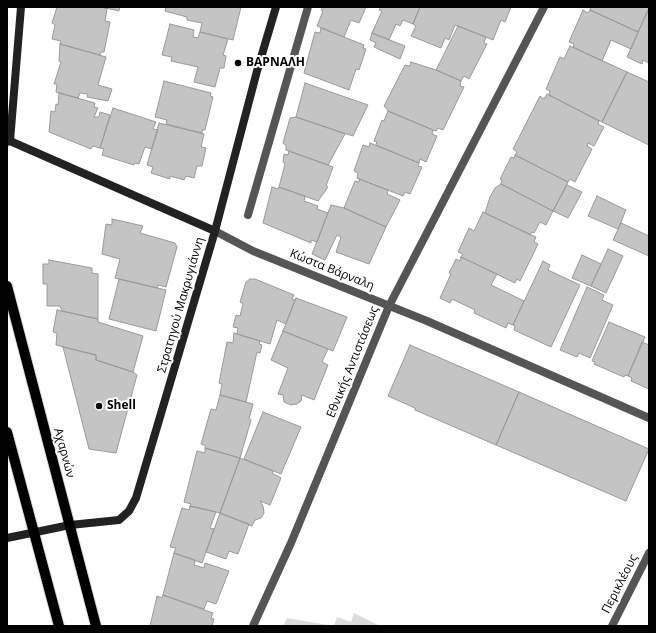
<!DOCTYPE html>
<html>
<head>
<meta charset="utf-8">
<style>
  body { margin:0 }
  #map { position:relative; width:656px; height:633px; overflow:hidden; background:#fff; font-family:"Open Sans",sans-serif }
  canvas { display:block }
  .frame { position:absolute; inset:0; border:8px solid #000; pointer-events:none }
</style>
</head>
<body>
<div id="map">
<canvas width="656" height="633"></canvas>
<div class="frame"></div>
</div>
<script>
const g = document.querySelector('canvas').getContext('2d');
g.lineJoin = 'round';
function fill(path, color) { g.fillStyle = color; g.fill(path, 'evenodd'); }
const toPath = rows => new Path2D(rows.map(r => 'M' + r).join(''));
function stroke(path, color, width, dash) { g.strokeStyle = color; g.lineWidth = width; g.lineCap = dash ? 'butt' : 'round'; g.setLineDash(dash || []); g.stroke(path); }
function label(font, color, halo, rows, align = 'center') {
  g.font = font + ' "Open Sans",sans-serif'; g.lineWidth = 4; g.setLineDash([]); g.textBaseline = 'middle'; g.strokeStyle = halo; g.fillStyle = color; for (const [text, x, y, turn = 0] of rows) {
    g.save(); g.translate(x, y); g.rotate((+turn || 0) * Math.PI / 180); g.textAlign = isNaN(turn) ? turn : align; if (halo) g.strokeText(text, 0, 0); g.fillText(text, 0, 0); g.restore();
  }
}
const green = toPath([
  [354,613,380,626,283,626,287,618,334,626,337,617,351,622]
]);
const building = toPath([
  [57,7,101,7,107,9,105,21,110,22,104,52,101,52,100,55,60,44,61,41,52,39,55,25,52,23,57,7],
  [101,7,120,7,119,11,101,7],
  [166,7,241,7,233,40,200,32,202,23,187,20,187,17,165,11,166,7],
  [323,7,366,7,359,23,351,20,344,37,317,26,323,11,321,10,323,7],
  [381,7,420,7,413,24,403,20,400,26,396,24,389,40,372,33,382,11,379,10,381,7],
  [420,7,511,7,505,22,501,20,493,40,455,25,449,40,445,38,441,48,411,36,416,26,413,24,420,7],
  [591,7,649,7,649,8,638,32,590,10,591,7],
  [649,8,649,63,643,60,642,64,627,57,649,8],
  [583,10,588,13,590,10,638,32,631,49,611,40,602,61,573,47,574,44,569,42,583,10],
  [170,24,194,30,193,37,198,38,200,32,228,39,223,55,226,56,224,68,220,68,215,87,194,82,198,67,171,61,172,57,162,55,170,24],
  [458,26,486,37,484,43,487,44,469,79,464,76,461,81,436,70,458,26],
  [321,28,364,45,363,48,366,49,359,70,356,69,349,90,304,73,315,32,320,33,321,28],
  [372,33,405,46,400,59,374,47,376,43,370,40,372,33],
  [60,44,106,57,98,85,112,89,108,101,87,97,88,94,80,93,78,98,56,92,57,84,54,84,61,62,59,61,60,44],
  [570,46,627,72,602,122,549,95,550,91,546,89,560,57,564,59,570,46],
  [411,62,436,70,461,81,460,86,464,87,443,130,438,128,436,131,433,130,388,111,387,109,384,106,405,65,410,66,411,62],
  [627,72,649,82,649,145,602,122,627,72],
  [164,81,211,93,210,96,213,97,205,130,202,130,202,133,166,124,167,120,155,117,164,81],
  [305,83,368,105,353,136,296,117,305,83],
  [59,93,95,103,94,107,98,108,94,117,99,117,100,112,110,115,100,148,93,146,91,149,49,132,51,111,55,112,56,104,58,105,59,93],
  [547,94,599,121,598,124,604,127,594,146,588,143,587,146,592,149,575,182,570,179,568,182,515,155,517,152,513,149,540,96,544,99,547,94],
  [113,108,156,122,153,129,158,130,152,149,145,147,139,164,135,163,134,165,102,155,104,149,100,148,113,108],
  [388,111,433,130,432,134,437,136,426,162,420,159,419,163,376,145,377,142,374,141,382,120,384,121,388,111],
  [296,117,345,134,328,165,286,150,286,146,283,143,290,118,296,117],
  [159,123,204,134,201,147,206,148,202,166,197,166,194,178,186,176,184,180,170,176,170,179,151,173,153,167,147,165,159,123],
  [370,143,419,163,418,166,422,167,410,194,405,192,403,196,357,178,358,173,354,171,363,145,369,147,370,143],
  [289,151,333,167,326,186,328,187,318,201,279,187,285,164,283,162,284,154,288,155,289,151],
  [515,155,568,182,553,211,501,184,502,180,500,179,511,157,514,158,515,155],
  [359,179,388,190,387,194,400,200,386,227,344,208,355,181,359,182,359,179],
  [501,184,553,211,546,225,540,222,534,233,532,232,530,235,485,213,490,197,495,188,501,184],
  [567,185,582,192,568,218,553,211,567,185],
  [272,187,278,189,279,187,305,196,304,201,318,206,317,209,328,213,317,242,311,240,311,243,263,223,272,187],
  [597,196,626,210,618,229,588,216,597,196],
  [331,205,344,208,386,227,369,264,336,252,341,237,337,235,325,260,312,254,331,205],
  [483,212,536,237,534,242,538,244,520,281,517,279,515,283,461,257,463,254,458,252,469,228,474,231,483,212],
  [112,219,143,226,140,233,175,243,177,247,166,287,158,285,157,288,115,278,120,259,102,254,106,224,112,225,112,219],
  [621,223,649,236,649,256,613,240,621,223],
  [608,249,623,256,606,293,591,286,608,249],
  [582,255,601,264,591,286,572,278,582,255],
  [461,257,497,274,491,285,524,301,513,325,508,323,506,328,474,313,475,310,452,299,450,303,440,298,451,274,449,273,456,259,460,261,461,257],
  [49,260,92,268,92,273,98,274,98,319,62,311,60,306,47,306,47,284,43,284,43,264,49,264,49,260],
  [543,261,550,265,548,270,580,285,551,347,514,330,515,326,513,325,543,261],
  [119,279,166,290,156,331,109,319,119,279],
  [250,279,255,279,294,295,292,299,295,300,286,324,277,320,270,344,237,334,238,328,233,327,236,315,240,316,243,304,240,302,246,282,250,279],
  [587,287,604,295,602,300,613,305,590,358,579,353,577,357,560,350,587,287],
  [296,298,347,317,333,351,283,331,296,298],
  [57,310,98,319,98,322,143,336,133,372,96,360,96,355,56,345,57,333,53,332,57,310],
  [609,322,645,337,628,376,625,375,624,377,594,364,595,362,592,361,609,322],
  [283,331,328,349,322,362,328,365,314,400,302,395,301,401,297,404,291,405,284,402,283,395,278,394,288,368,271,360,283,331],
  [234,333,260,341,259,344,262,345,260,353,257,352,246,402,220,395,222,384,219,383,227,342,233,343,234,333],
  [642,342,649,345,649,389,631,381,632,378,628,376,642,342],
  [410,345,519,392,496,445,415,410,415,408,388,396,410,345],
  [63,347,96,355,96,360,133,372,137,375,116,453,89,449,63,347],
  [519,392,649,449,626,501,496,445,519,392],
  [220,395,253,404,249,419,251,420,240,458,205,448,206,446,201,444,211,409,216,410,220,395],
  [263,412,301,427,281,474,244,459,263,412],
  [205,448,240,458,220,513,190,506,191,504,184,502,197,451,205,453,205,448],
  [240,458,273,471,272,473,281,478,270,505,260,501,263,506,264,513,261,518,255,520,252,526,220,513,240,458],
  [190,506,216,512,210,528,214,529,202,563,174,553,176,548,170,547,182,508,189,510,190,506],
  [220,513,249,524,238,554,229,551,226,559,206,552,220,513],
  [174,553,195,560,194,565,204,568,205,563,229,571,216,604,207,601,204,609,163,595,174,553],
  [163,595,213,613,211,618,214,619,212,626,150,626,157,596,162,598,163,595]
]);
const street = toPath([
  [248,215,308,7],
  [215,231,253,251,427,321,649,418],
  [253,626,291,543,389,306,544,7],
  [612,626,649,553]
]);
const secondary = toPath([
  [10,141,21,7],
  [7,142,10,141,215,231],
  [7,538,70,525,119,520,129,511,136,498,215,231,257,71,276,7]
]);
const primary = toPath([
  [7,286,96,626],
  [7,432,59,626]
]);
const markers = [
  [238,63,4,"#000"],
  [99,406,4,"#000"]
];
const poiNames = [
  ["ΒΑΡΝΑΛΗ",246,63],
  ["Shell",107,406]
];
const streetNames = [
  ["Κώστα Βάρναλη",332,270,22],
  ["Στρατηγού Μακρυγιάννη",181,305,-74],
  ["Εθνικής Αντιστάσεως",353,362,-68],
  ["Αχαρνών",64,453,75],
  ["Περικλέους",620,584,-63]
];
fill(green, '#dcdcdc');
fill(building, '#c4c4c4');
stroke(building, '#999', 1);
stroke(primary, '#dbdbdb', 12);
stroke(street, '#555', 8);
stroke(secondary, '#222', 8);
stroke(primary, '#000', 10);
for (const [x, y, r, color] of markers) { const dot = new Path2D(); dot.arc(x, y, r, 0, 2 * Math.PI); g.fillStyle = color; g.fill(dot); stroke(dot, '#fff', 1.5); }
label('bold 12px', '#000', '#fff', poiNames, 'left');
label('12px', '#000', '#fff', streetNames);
</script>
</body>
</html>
